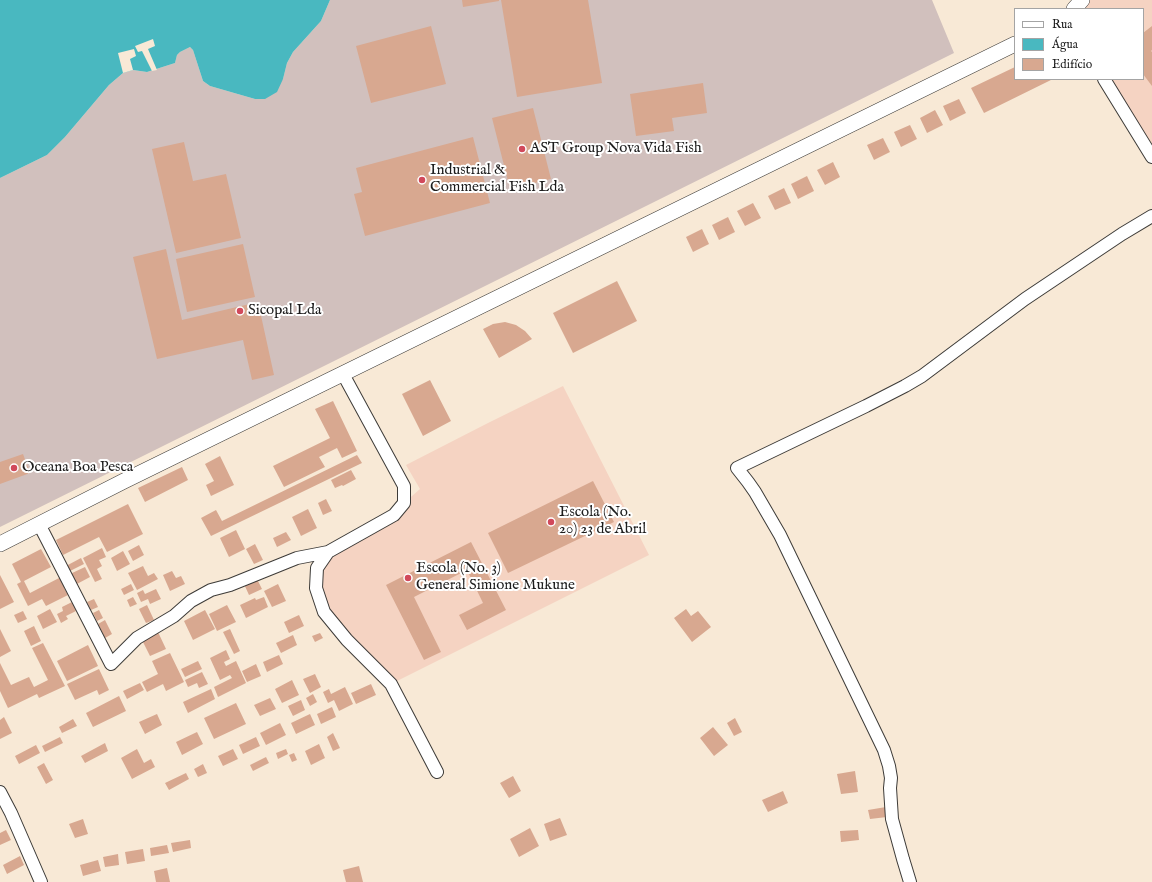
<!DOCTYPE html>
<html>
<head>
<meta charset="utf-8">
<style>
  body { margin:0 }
  #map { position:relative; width:1152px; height:882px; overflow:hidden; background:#f8e9d6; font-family:"IM FELL English",serif }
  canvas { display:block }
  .legend { position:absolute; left:1014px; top:8px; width:130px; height:72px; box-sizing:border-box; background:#fff; border:1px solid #a4a4a4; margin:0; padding:5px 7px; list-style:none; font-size:12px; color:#1c1c1c }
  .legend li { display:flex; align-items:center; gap:8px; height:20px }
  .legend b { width:20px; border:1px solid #a4a4a4 }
</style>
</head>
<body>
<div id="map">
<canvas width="1152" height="882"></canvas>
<ul class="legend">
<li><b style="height:5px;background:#fff"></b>Rua</li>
<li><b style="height:11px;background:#49b8c0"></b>Água</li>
<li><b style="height:11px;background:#d8a890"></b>Edifício</li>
</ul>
</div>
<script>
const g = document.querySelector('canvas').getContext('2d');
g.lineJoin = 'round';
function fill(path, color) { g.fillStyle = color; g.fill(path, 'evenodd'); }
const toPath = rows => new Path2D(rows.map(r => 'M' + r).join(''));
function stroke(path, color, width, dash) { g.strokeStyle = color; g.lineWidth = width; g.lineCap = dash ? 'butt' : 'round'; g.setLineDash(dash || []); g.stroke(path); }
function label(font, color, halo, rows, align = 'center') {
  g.font = font + ' "IM FELL English",serif'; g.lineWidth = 4; g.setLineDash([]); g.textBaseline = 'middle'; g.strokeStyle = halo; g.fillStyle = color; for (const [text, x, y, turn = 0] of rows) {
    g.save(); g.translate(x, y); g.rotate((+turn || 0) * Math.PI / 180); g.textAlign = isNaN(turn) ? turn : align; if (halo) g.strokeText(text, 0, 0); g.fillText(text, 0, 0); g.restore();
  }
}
const built = toPath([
  [1082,0,1152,0,1152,157,1104,79,1143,79,1143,9,1074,9],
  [563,386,649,555,391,684,324,612,317,568,404,503,420,489,406,465,488,423]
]);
const industrial = toPath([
  [330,0,932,0,954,53,0,527,0,178,47,155,65,137,109,85,123,73,133,70,147,72,175,63,177,55,180,52,190,47,193,50,203,81,210,86,255,99,283,79,287,63,293,52,321,21]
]);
const water = toPath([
  [0,0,330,0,321,21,293,52,287,63,283,79,277,92,265,99,255,99,210,86,203,81,193,50,190,47,180,52,177,55,175,63,147,72,133,70,123,73,109,85,65,137,47,155,0,178]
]);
const pier = toPath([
  [153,39,155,46,148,49,157,70,152,71,142,51,138,52,135,46],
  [134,49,136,56,130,59,133,70,123,73,118,53]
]);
const building = toPath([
  [462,0,499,0,499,1,463,7],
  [501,0,588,0,602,83,517,97],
  [431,26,446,84,371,103,356,46],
  [1152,26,1152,50,1151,51,1152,52,1152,86,1143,74,1143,33],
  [1015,67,1015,79,1053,79,984,113,971,88],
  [703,83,707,113,672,118,674,131,636,136,630,94],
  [959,99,966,113,950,121,943,106],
  [533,108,551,179,510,189,492,118],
  [935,110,943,125,927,133,920,118],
  [910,125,917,139,901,147,894,132],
  [473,137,490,203,365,236,354,194,362,192,356,168],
  [883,138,890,152,874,160,867,145],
  [184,142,193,181,226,174,241,238,176,253,152,149],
  [833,162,840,177,825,185,817,170],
  [807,176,814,191,798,199,791,184],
  [784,188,791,203,775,210,768,196],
  [753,203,761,218,745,226,737,211],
  [728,217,735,232,719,240,712,225],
  [702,229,709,244,693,252,686,237],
  [243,244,255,297,187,312,176,259],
  [166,249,182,320,258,302,274,375,252,380,243,340,157,359,133,257],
  [617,281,637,321,573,353,553,313],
  [505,322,516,325,525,331,532,339,499,358,483,329,493,324],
  [430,380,451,421,423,436,402,394],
  [333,401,357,451,342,458,337,448,319,457,325,467,284,487,273,466,330,438,315,409],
  [23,454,30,473,0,484,0,462],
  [357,455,362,463,211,536,201,518,216,510,222,521],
  [220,456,234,485,211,496,206,485,214,481,205,464],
  [182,467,188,480,145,502,138,488],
  [351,470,356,479,343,486,342,485,335,488,331,480],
  [593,481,614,522,508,573,488,533],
  [326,499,332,511,323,515,318,503],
  [128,504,143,534,107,552,99,537,63,555,56,540],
  [308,509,317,528,301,536,292,517],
  [236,530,245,549,229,557,220,538],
  [286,532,291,540,277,547,273,538],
  [471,542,506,610,467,630,459,615,483,603,467,570,414,597,441,652,424,660,386,585],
  [255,544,263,560,254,564,246,549],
  [139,545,144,555,133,561,128,551],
  [102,548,106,557,99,560,102,566,97,569,102,579,95,582,83,558],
  [41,549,51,567,24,581,30,593,61,577,66,587,64,588,68,595,46,606,42,599,28,606,17,584,21,582,12,564],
  [123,551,130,564,117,571,111,558],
  [81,558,84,564,68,572,66,566],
  [143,566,148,576,154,573,158,579,137,590,128,573],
  [85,567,90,577,75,585,70,574],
  [172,571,176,578,181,576,185,584,170,591,163,575],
  [0,575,14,602,0,609],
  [256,577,262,589,249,595,244,584],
  [131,584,134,590,124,595,121,589],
  [278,584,286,601,272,607,264,591],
  [156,589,161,599,150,604,148,599,141,602,137,593,143,590,145,594],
  [133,597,137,604,130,607,127,600],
  [264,597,268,607,246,618,240,605,255,598,256,600],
  [94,599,98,607,91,610,87,602],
  [72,602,76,611,66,616,68,619,61,623,57,614,63,611,62,607],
  [147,605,154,620,146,623,139,609],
  [227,605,236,622,217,631,209,614],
  [50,609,57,622,43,629,37,616],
  [686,609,691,616,698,611,711,627,692,642,674,618],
  [99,610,103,618,97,621,93,613],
  [205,610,215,629,193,640,184,621],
  [23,611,27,619,18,623,14,615],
  [299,615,304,626,289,633,284,622],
  [105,620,112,634,105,638,98,624],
  [34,626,41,641,31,646,24,631],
  [0,629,11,651,0,657],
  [230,629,240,651,234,654,223,632],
  [158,632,166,649,150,656,142,640],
  [320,633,323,638,315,642,312,636],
  [293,635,297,645,281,653,276,643],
  [43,643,65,686,39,698,37,694,8,708,0,691,0,663,11,685,29,677,34,687,48,680,32,648],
  [88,645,98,666,67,681,57,661],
  [226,650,230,659,224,662,226,666,236,661,246,683,218,697,214,687,232,678,230,675,220,680,210,658],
  [170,653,184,682,166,691,163,684,147,692,142,682,158,674,152,661],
  [279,655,283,664,267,672,263,662],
  [198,661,202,669,185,677,181,669],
  [256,664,261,676,247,682,242,671],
  [99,669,109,690,99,695,97,690,75,700,67,684],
  [202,672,208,684,199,688,197,683,188,687,185,680],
  [315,674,321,687,310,693,303,679],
  [292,680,299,695,282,703,275,689],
  [140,683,144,690,127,699,123,691],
  [371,684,376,695,356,704,351,693],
  [345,687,353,704,339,711,334,700,328,703,323,692,329,689,331,694],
  [211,689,215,699,188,713,183,702],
  [313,694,317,702,310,706,306,698],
  [119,696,126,711,93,727,86,713],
  [270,698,276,709,260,716,254,705],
  [301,700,305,710,293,716,288,706],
  [236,703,246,724,214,739,204,718],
  [332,707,336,717,321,724,317,714],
  [157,714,162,725,145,734,139,722],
  [310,714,315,725,296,734,291,723],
  [4,717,12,733,0,739,0,720],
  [735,718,742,732,734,736,727,723],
  [73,719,77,726,62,733,59,727],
  [280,723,286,735,266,745,260,733],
  [713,727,728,745,714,756,700,738],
  [197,732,203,744,182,755,176,742],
  [333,733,340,748,333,751,327,737],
  [60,737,63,743,45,752,42,746],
  [256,737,260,746,243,754,239,745],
  [105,743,108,751,85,763,81,756],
  [319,744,325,758,311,765,305,751],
  [36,745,40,753,19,764,15,756],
  [137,749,144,763,151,759,155,767,132,779,121,758],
  [233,749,238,759,223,766,218,756],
  [286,749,288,754,278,759,276,753],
  [294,753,297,760,292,762,289,755],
  [266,757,269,763,253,771,250,765],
  [44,763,53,780,46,784,37,767],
  [203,764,207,773,198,777,194,769],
  [855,771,858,792,841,794,837,774],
  [186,773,189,779,169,790,165,783],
  [513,776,521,791,509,798,500,783],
  [783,791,788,803,768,812,762,800],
  [886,807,887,817,870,819,868,810],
  [560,818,567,835,550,841,544,824],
  [83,819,88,834,75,838,69,824],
  [530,828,539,846,519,857,510,839],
  [6,830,11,840,0,845,0,833],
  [858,830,859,840,841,842,840,831],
  [190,840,191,848,173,852,171,843],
  [167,845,169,853,151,856,150,848],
  [143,849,145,861,127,864,125,852],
  [118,854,119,865,105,867,103,857],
  [20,856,24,865,7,874,3,865],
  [98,860,101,871,83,876,80,865],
  [359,866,363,882,346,882,343,870],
  [167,868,170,882,156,882,154,871]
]);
const minor = toPath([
  [1104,79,1152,157],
  [343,374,404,486,404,503,394,515,328,552,317,568,316,588,324,612,347,640,391,684,437,772],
  [39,524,111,664,137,638,174,616,191,601,211,590,230,585,297,558,328,552],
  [0,792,11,813,41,882],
  [910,882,903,859,892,819,890,788,891,778,889,766,884,750,780,535,755,492,748,482,737,468,866,406,905,386,922,376,1025,299,1122,234,1152,216]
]);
const tertiary = toPath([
  [1074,9,1082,0],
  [0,544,124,481,1015,44]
]);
const markers = [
  [522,149,4,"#d1495b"],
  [422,180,4,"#d1495b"],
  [240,311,4,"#d1495b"],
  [14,468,4,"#d1495b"],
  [551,522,4,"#d1495b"],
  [408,578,4,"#d1495b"]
];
const poiNames = [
  ["AST Group Nova Vida Fish",530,149],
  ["Industrial &",430,171],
  ["Commercial Fish Lda",430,188],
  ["Sicopal Lda",248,311],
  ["Oceana Boa Pesca",22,468],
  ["Escola (No.",559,513],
  ["20) 23 de Abril",559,530],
  ["Escola (No. 3)",416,569],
  ["General Simione Mukune",416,586]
];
fill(built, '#f5d3c2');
fill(industrial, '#d1c0bd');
fill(water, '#49b8c0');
fill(pier, '#f8e9d6');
fill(building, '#d8a890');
stroke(minor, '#3d3b38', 14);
stroke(tertiary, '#3d3b38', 16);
stroke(minor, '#fff', 12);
stroke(tertiary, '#fff', 15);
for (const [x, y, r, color] of markers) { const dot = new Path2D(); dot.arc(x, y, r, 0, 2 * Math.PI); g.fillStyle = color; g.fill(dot); stroke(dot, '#fff', 1.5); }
label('15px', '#1c1c1c', '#fff', poiNames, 'left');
</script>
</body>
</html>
